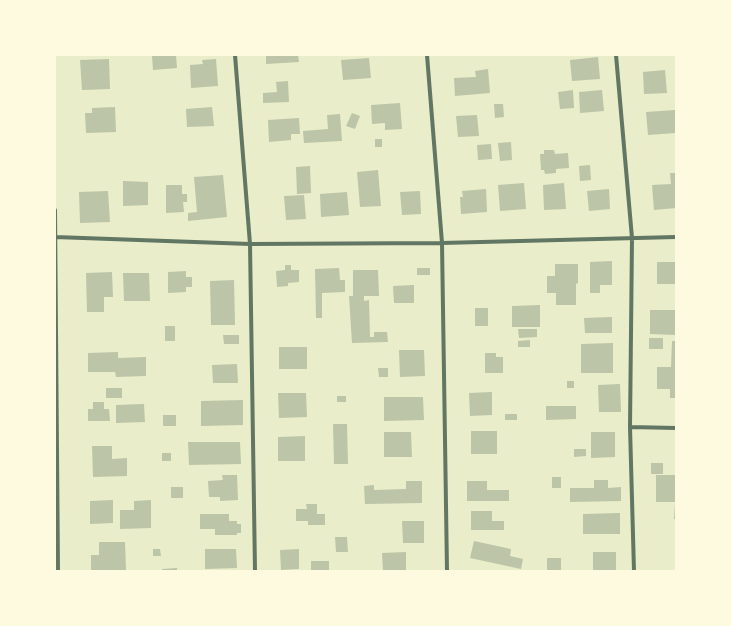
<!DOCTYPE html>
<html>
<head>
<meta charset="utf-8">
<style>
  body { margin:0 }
  #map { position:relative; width:731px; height:626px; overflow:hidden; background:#e9edc9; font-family:"Golos Text",sans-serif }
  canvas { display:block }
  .frame { position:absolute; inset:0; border:56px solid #fefae0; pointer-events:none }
</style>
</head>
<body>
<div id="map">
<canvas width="731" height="626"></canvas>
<div class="frame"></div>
</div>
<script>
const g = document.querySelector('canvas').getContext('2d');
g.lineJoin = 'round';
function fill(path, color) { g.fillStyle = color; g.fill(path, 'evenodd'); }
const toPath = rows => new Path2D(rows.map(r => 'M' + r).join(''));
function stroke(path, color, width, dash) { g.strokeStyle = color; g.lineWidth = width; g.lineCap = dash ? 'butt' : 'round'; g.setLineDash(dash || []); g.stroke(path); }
const building = toPath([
  [163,55,176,55,177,68,153,70,152,56],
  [266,55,298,55,299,62,266,64],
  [598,57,600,79,572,81,570,60],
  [369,58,371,78,343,80,341,60],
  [109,59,110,89,82,90,80,60],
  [216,59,218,86,191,88,190,65,203,64,202,60],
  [488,69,490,93,455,96,454,78,476,77,475,71],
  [665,70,667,93,644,94,643,72],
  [288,81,289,102,263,103,263,93,277,92,276,82],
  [573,90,574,108,560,109,558,92],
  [602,90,604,111,580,113,579,92],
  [400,103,402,129,385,130,385,123,372,124,371,105],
  [494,104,503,104,504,117,495,118],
  [115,107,116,132,86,133,85,113,92,113,92,108],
  [212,107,214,126,187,127,186,109],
  [675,110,676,133,648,135,646,112],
  [352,113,360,116,355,129,346,126],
  [340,114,342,141,304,143,303,131,328,129,327,115],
  [477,115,479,136,458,137,456,116],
  [299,118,300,134,291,134,291,140,269,142,268,120],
  [375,139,382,139,382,147,375,147],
  [511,142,512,160,500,161,498,143],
  [491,144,492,159,478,160,477,145],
  [544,150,554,150,555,154,568,153,569,168,556,169,556,173,545,174,544,170,541,170,540,154,544,154],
  [590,165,591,180,580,181,579,166],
  [310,166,311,193,297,194,296,167],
  [378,170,381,206,360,207,357,172],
  [670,173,676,173,676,208,654,210,652,185,671,184],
  [223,175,227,217,188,221,188,213,197,212,194,177],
  [123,181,148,182,148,205,123,206],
  [524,183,526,209,500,211,498,185],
  [564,183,566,209,544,210,543,185],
  [166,185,182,185,182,194,187,194,187,202,183,202,184,212,166,213],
  [486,189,487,212,461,214,460,197,463,197,462,191],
  [609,189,610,209,589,211,587,191],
  [108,191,110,222,80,223,79,192],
  [420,191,421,214,402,215,400,192],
  [347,192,349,215,321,217,320,194],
  [304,195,306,219,286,220,284,196],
  [612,261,612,285,600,285,600,293,590,293,590,262],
  [657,262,676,262,676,284,657,284],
  [555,264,578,264,578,283,576,284,576,305,556,305,556,293,547,293,547,276,555,276],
  [285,265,291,265,291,270,299,270,299,282,288,283,288,286,277,287,276,271,285,270],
  [339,268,340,280,345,280,345,292,322,293,322,318,316,318,315,269],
  [417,268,430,268,430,275,417,275],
  [353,270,378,270,379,296,364,296,364,301,369,300,370,337,374,337,374,332,387,332,388,342,352,343,349,296,353,296],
  [186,271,186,277,192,277,192,287,186,287,186,292,168,293,168,272],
  [112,272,113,297,104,297,104,312,87,312,86,273],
  [123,273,149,273,150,301,124,301],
  [234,280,235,325,211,325,210,281],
  [414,285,414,303,394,303,393,286],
  [540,305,540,327,512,327,512,306],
  [475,308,488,308,488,326,475,326],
  [650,310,676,310,676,335,650,334],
  [612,317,612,333,585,333,584,318],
  [165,326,175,326,175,341,165,341],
  [518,329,537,329,537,337,519,338],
  [223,335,239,335,239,344,224,344],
  [649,338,663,338,663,349,649,349],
  [530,340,530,347,518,347,518,341],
  [672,341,676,341,676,398,670,398,670,389,657,389,657,367,671,367],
  [613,343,613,373,581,373,581,344],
  [279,347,307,347,307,369,279,369],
  [399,350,424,350,425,376,400,377],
  [118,352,118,358,146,357,146,376,116,377,115,372,88,372,88,353],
  [485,353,496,353,496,357,503,357,503,373,485,373],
  [237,364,238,383,213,383,212,365],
  [378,368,388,368,388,377,379,377],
  [567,381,574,381,574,388,567,388],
  [620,384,621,412,599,412,598,385],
  [106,388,122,388,122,398,106,398],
  [492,392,492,415,470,416,469,393],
  [278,393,306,393,307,417,279,418],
  [337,396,346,396,346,402,337,402],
  [384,397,423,397,424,420,384,421],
  [243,400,243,425,201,426,201,401],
  [93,402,104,402,104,409,109,409,110,421,88,421,88,409,93,409],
  [144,404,145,422,116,423,116,405],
  [546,406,576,406,576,419,546,420],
  [505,414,517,414,517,420,505,420],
  [163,415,176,415,176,426,163,426],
  [333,424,347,424,348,464,334,464],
  [471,431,497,431,497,454,471,454],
  [384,432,411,432,412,457,384,457],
  [591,432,615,432,615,457,591,458],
  [305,436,305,461,278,461,278,437],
  [188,442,240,442,241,464,189,465],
  [92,446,112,446,112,459,127,458,127,476,93,477],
  [574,449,586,449,586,456,574,457],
  [162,453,171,453,171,461,162,461],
  [651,463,663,463,663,474,651,474],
  [222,475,237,475,238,500,220,501,220,497,209,497,208,481,223,480],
  [656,475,676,475,676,519,674,519,675,502,656,502],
  [552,477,561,477,561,488,552,488],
  [594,480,608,480,608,488,621,487,621,501,570,502,570,488,594,488],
  [406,481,422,481,422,503,365,504,364,486,374,485,374,490,406,489],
  [467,481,487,481,487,490,509,490,509,501,467,501],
  [171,487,183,487,183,498,171,498],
  [113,500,113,523,90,524,90,501],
  [151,500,151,528,120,529,120,510,134,510,134,501],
  [306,504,317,504,317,514,325,514,325,525,308,525,308,521,296,521,296,509,307,509],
  [471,511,492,511,492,521,504,521,504,530,471,530],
  [620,513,620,534,583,534,583,514],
  [200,514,229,514,229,521,237,521,237,524,241,524,241,533,237,533,237,535,215,535,215,529,200,529],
  [402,521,424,521,424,543,403,543],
  [335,537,347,537,348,552,336,552],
  [474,541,511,549,510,556,523,559,521,569,470,558],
  [99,542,125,542,126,570,91,570,91,555,99,555],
  [153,549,160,549,161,556,153,556],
  [205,549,236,549,237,568,205,569],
  [299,549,299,569,281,570,280,550],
  [406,552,406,571,383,571,382,553],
  [593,552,616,552,616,571,593,571],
  [547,558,561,558,561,571,547,571],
  [311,561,329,561,329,571,311,571],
  [177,568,177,571,162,571,162,569]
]);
const minor = toPath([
  [235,55,250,244,255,571],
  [427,55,442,243,447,571],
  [616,55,632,238,630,427,634,571],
  [55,210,58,571],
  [55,237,250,244,442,243,676,237],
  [630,427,676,428]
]);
fill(building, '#bcc5a7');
stroke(minor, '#617663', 4);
</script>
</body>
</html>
